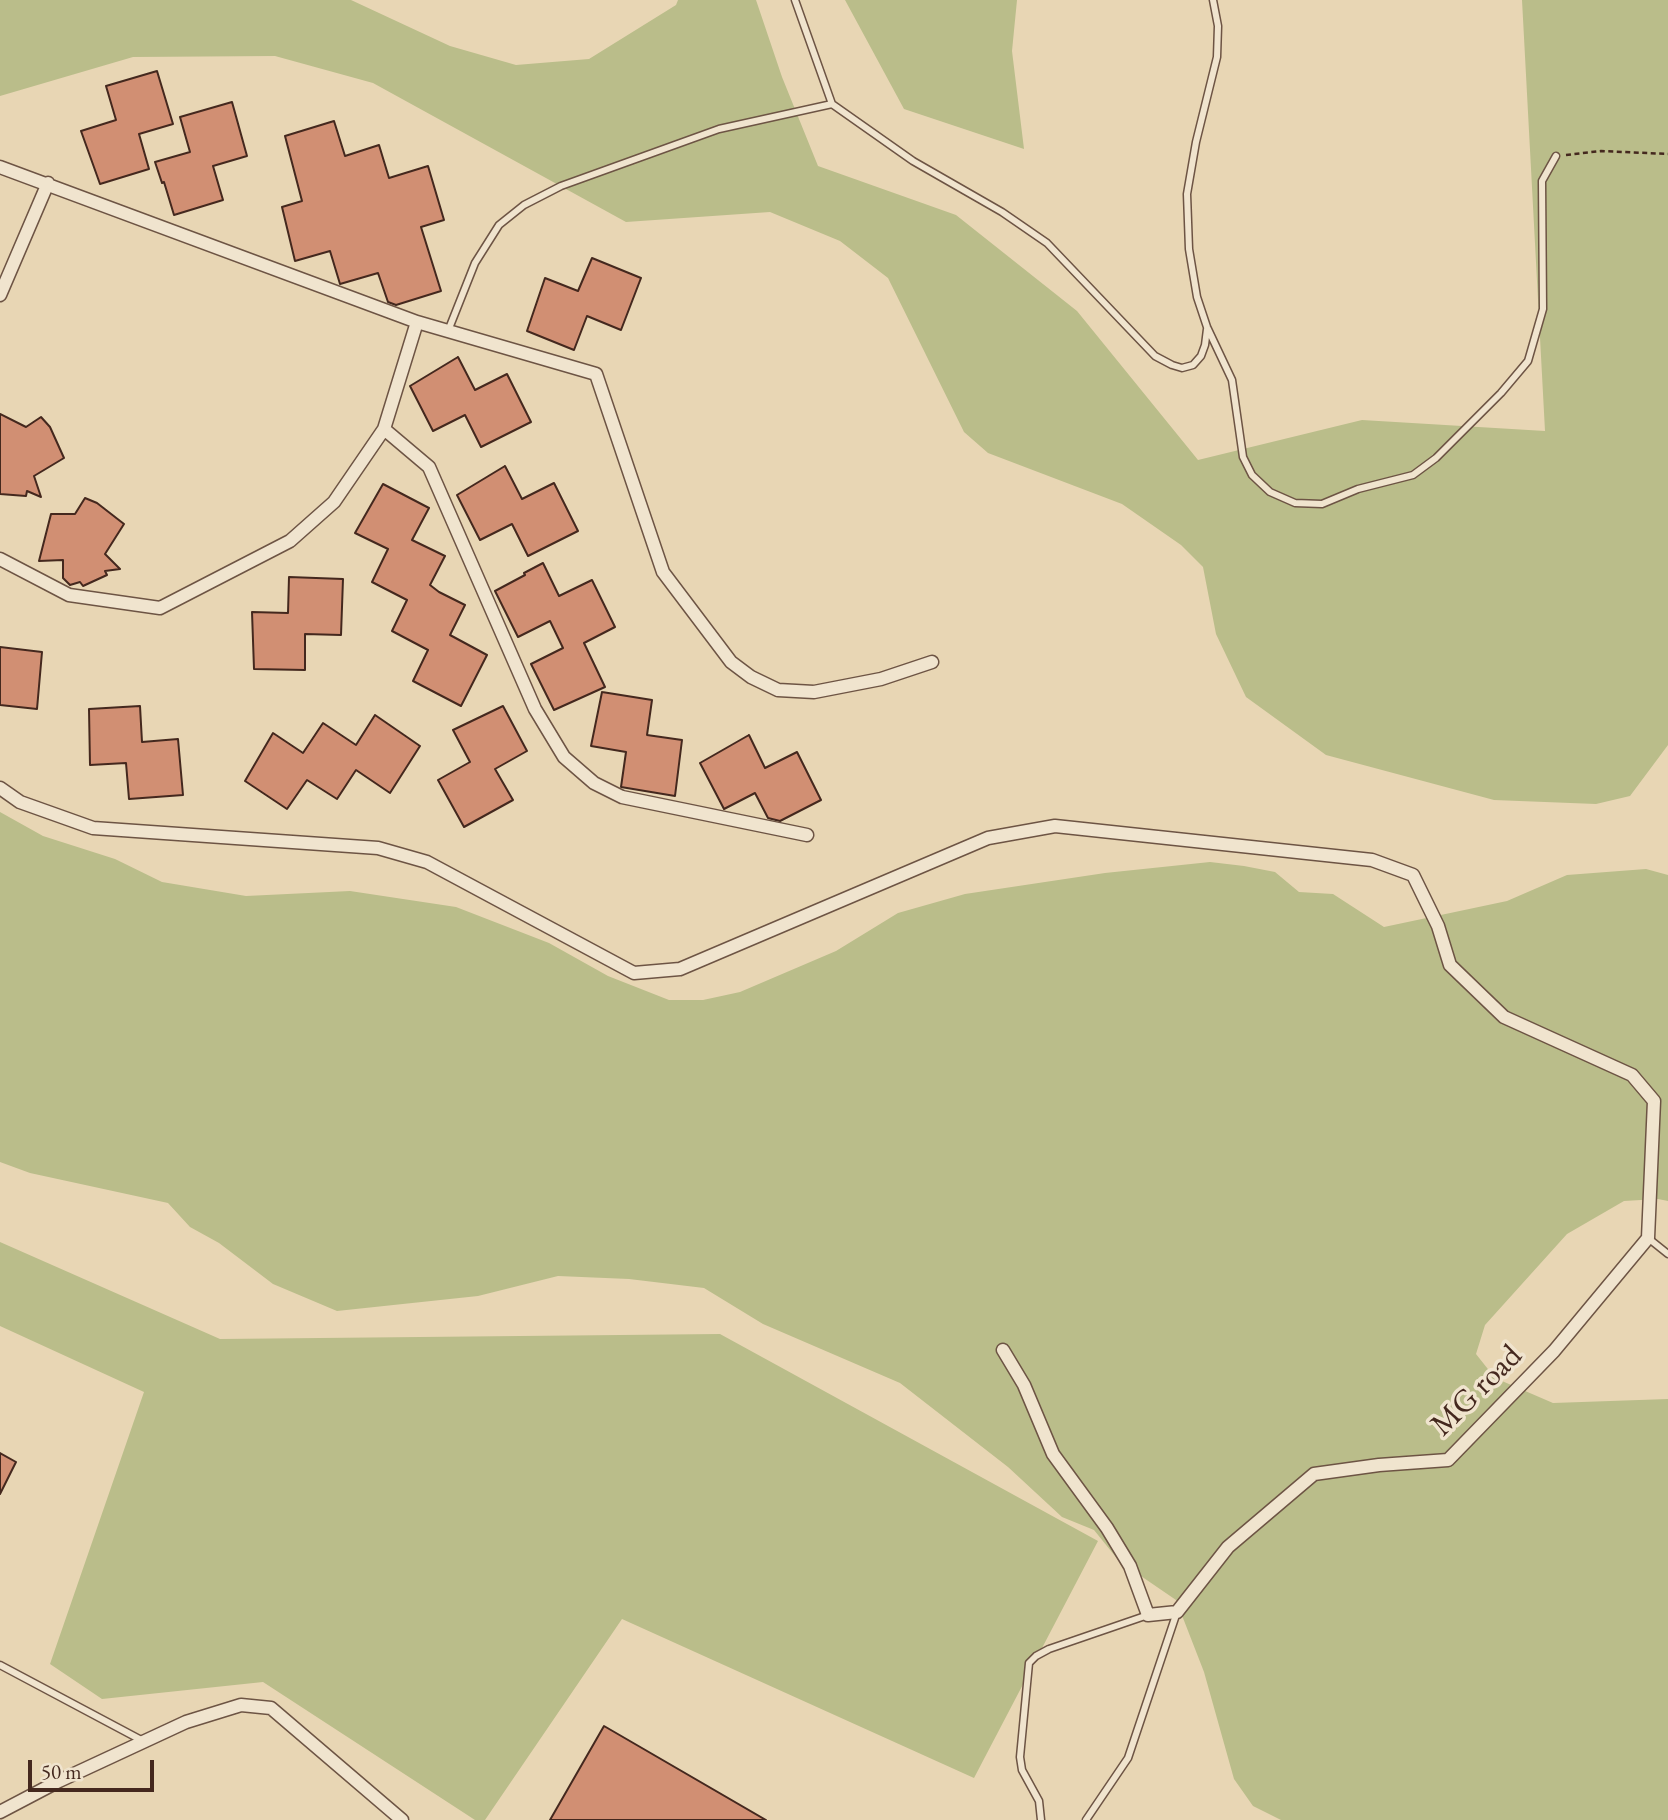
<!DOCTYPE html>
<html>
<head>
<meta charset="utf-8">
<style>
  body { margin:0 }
  #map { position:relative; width:1668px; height:1820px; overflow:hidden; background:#e8d6b4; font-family:"EB Garamond",serif }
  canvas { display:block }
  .scale { position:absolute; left:28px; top:1760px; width:126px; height:32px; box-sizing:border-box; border:4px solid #44281e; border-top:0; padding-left:9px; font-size:21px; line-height:24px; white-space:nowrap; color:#44281e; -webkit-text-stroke:5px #f0e4ce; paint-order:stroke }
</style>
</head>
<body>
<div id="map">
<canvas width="1668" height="1820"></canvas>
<div class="scale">50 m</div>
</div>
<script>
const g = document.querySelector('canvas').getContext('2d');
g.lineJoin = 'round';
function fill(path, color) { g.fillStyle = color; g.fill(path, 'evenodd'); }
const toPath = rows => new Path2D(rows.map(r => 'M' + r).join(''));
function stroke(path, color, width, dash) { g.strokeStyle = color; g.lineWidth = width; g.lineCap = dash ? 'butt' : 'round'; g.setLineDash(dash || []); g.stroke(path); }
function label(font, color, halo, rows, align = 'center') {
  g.font = font + ' "EB Garamond",serif'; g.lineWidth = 7; g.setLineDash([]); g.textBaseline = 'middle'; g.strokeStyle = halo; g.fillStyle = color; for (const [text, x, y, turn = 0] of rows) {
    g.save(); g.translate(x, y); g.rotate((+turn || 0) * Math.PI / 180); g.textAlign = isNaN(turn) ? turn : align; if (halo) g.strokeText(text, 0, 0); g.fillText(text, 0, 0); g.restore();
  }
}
const green = toPath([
  [0,0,351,0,450,46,516,65,589,59,676,5,678,0,756,0,782,77,818,166,956,215,1077,311,1198,460,1362,420,1545,431,1522,0,1668,0,1668,745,1630,796,1596,804,1494,800,1326,755,1246,697,1216,634,1203,567,1181,545,1122,504,988,453,964,432,888,278,840,241,770,212,626,222,373,83,275,56,133,57,0,96],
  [845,0,1017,0,1012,51,1024,149,904,109],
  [0,812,43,836,115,859,162,882,246,896,350,891,456,907,549,943,608,976,669,1000,703,1000,740,992,836,951,898,913,965,894,1105,873,1210,862,1244,866,1275,872,1299,892,1333,894,1384,927,1507,901,1567,875,1646,869,1668,875,1668,1201,1658,1199,1624,1201,1567,1234,1485,1325,1476,1354,1495,1378,1553,1403,1668,1399,1668,1820,1281,1820,1253,1806,1234,1779,1204,1672,1176,1600,1119,1561,1094,1530,1062,1517,1008,1467,900,1383,763,1324,704,1288,629,1279,558,1276,478,1296,337,1311,273,1284,219,1243,190,1227,168,1203,30,1173,0,1162],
  [0,1242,220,1339,720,1334,1098,1541,974,1778,622,1619,485,1820,475,1820,263,1682,102,1699,50,1664,144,1392,0,1326]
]);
const building = toPath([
  [157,71,173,124,139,134,149,169,100,184,81,131,116,120,106,86,157,71],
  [232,102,247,156,213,166,223,200,174,215,164,182,162,183,155,162,190,152,180,117,232,102],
  [334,121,345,156,379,145,389,178,428,166,444,220,421,227,441,291,396,305,388,302,378,273,340,284,330,251,295,261,282,207,302,201,285,136,334,121],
  [592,258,641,278,621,330,587,316,574,350,527,331,545,278,578,291,592,258],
  [458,357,475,390,507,374,531,422,481,447,465,415,433,431,410,386,458,357],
  [0,414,26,427,41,417,50,427,64,458,34,476,41,497,27,491,26,496,0,494,0,414],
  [505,466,522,499,554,483,578,531,528,556,512,524,480,540,457,495,505,466],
  [383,484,429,508,412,540,445,556,430,585,439,592,465,605,450,635,487,655,461,706,413,681,428,650,392,631,407,600,372,582,388,549,355,533,383,484],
  [85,498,97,503,124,524,105,554,120,569,105,571,107,575,83,586,80,582,70,585,63,578,63,560,39,561,51,514,75,514,85,498],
  [543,563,559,596,592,580,615,627,584,643,605,687,554,710,531,664,563,648,550,621,518,637,495,591,525,575,524,573,543,563],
  [289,577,343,579,341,635,305,634,305,670,254,669,252,612,288,613,289,577],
  [0,647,42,652,37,709,0,705,0,647],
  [602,692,652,700,647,735,682,740,675,796,621,787,626,752,591,746,602,692],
  [140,706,142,742,178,739,183,795,129,799,126,763,90,765,89,709,140,706],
  [503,706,527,751,495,769,513,800,464,827,438,780,470,762,453,730,503,706],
  [375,715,420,746,390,793,356,770,337,799,307,780,287,809,245,781,273,733,303,753,323,723,356,745,375,715],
  [749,735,765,768,797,752,821,800,780,821,768,818,755,793,724,809,700,763,749,735],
  [0,1453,16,1462,0,1494,0,1453],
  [604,1726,766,1820,550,1820,604,1726]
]);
const path = toPath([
  [1566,155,1601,151,1668,154]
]);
const lane = toPath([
  [795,0,832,104,913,161,1002,212,1047,243,1155,356,1172,365,1182,368,1193,365,1201,356,1205,345,1207,329],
  [1213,0,1218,26,1217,57,1196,142,1187,194,1189,249,1197,297,1207,327,1232,380,1243,457,1252,475,1270,492,1295,503,1322,504,1358,489,1413,475,1436,458,1501,393,1528,361,1543,309,1542,181,1556,156],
  [448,331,475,263,499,225,524,205,561,186,719,129,832,104],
  [1648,1238,1668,1254],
  [0,1665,143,1741],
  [1041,1820,1039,1801,1022,1770,1020,1757,1029,1663,1036,1656,1049,1649,1148,1615],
  [1086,1820,1128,1758,1177,1612]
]);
const street = toPath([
  [0,167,417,322,596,374,663,572,731,662,751,677,778,690,814,692,881,679,932,662],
  [0,295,48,183],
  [384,429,429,467,535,709,564,757,594,783,622,797,807,835],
  [0,559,69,595,160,608,290,541,334,502,384,429,417,322],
  [0,788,20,802,93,828,378,848,427,862,634,973,680,969,988,838,1055,826,1372,860,1413,875,1438,926,1450,965,1504,1017,1632,1075,1654,1101,1648,1238,1554,1351,1448,1460,1379,1465,1314,1474,1228,1547,1177,1612,1148,1615,1130,1566,1107,1528,1053,1454,1024,1385,1003,1350],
  [0,1812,59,1781,186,1722,241,1705,271,1708,402,1820]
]);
const streetNames = [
  ["MG road",1477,1391,-45]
];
fill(green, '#babd8a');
fill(building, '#d18f73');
stroke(building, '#44281e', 2);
stroke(lane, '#6d5444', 9);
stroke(street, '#6d5444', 15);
stroke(path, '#44281e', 2.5, [5, 3.5]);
stroke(lane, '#f0e4ce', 6);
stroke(street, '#f0e4ce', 12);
label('32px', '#44281e', '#f0e4ce', streetNames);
</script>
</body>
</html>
